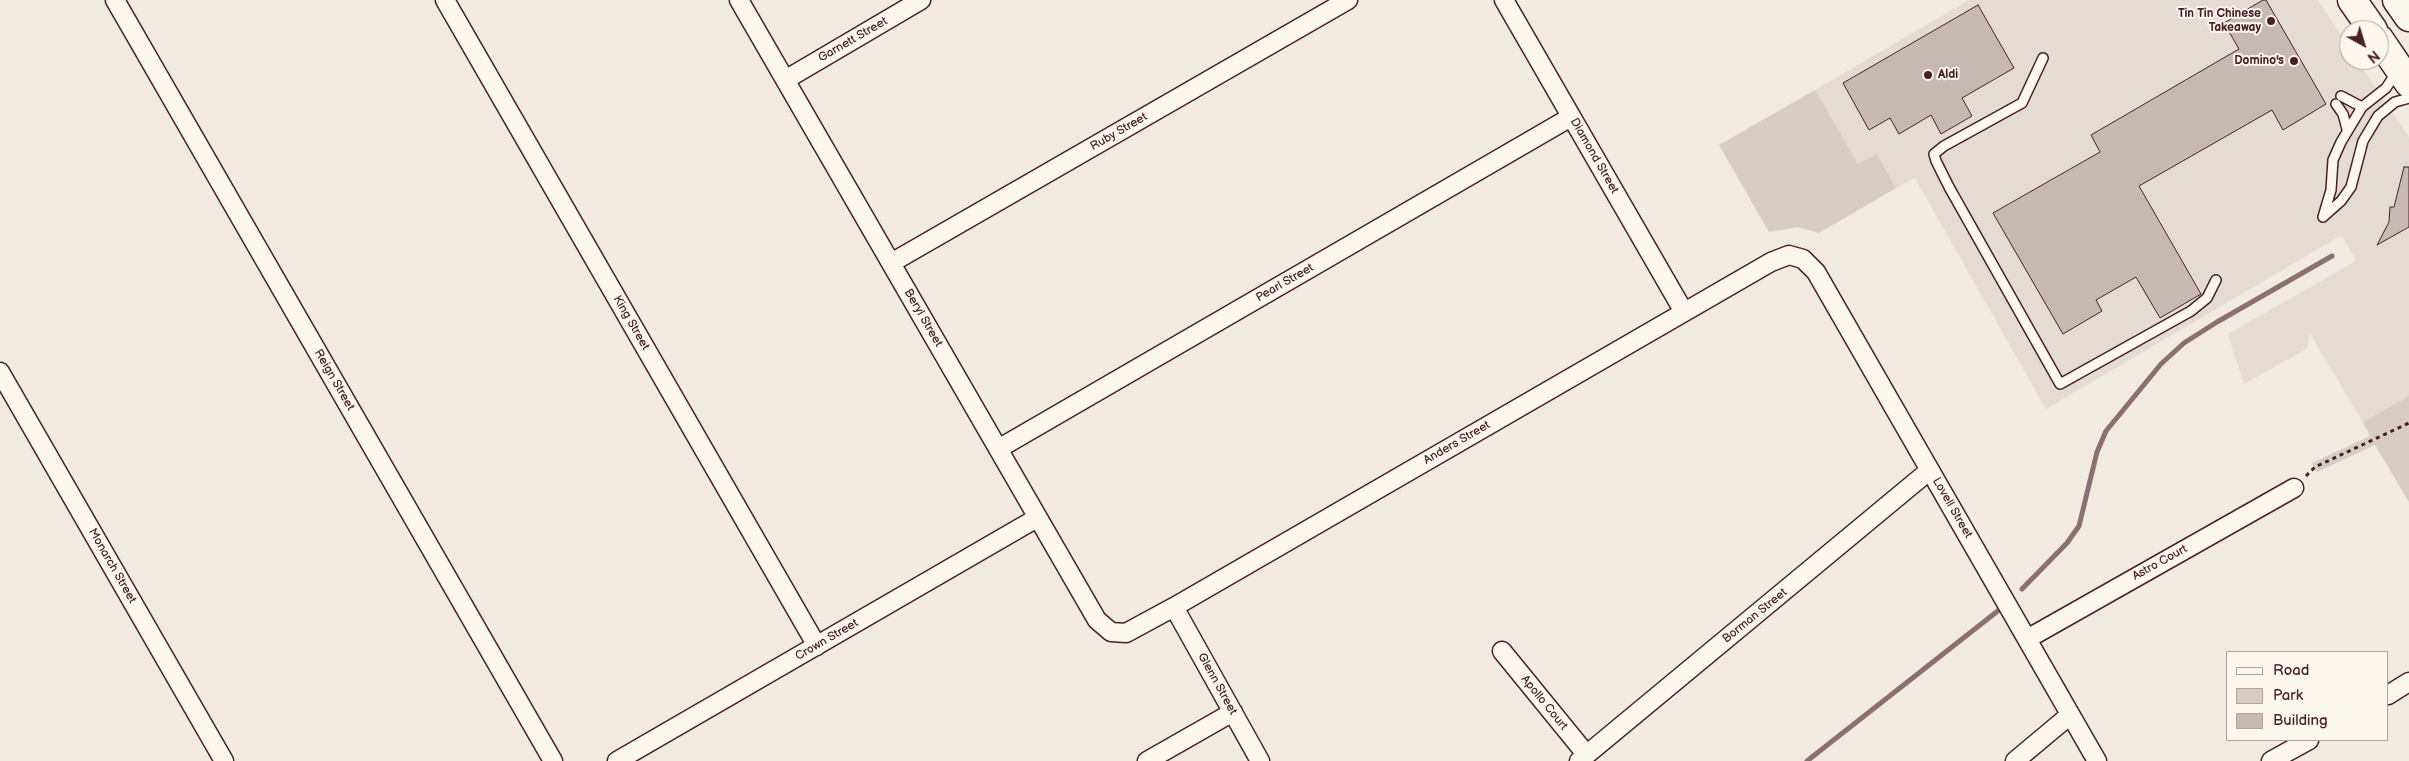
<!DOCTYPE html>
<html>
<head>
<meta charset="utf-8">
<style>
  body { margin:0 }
  #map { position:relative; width:2409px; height:761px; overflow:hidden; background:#f0eae0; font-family:"Balsamiq Sans",sans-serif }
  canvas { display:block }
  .legend { position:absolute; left:2226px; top:651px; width:162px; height:90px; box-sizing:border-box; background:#fbf7ec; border:1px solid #b4a19f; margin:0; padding:6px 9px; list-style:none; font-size:15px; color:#4a1f2b }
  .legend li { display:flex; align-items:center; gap:10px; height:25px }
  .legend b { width:25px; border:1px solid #b4a19f }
  .north { position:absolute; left:2339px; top:20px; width:50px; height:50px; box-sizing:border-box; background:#fbf7ec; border:1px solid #b4a19f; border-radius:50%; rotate:141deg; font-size:14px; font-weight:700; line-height:20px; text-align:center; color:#4a1f2b }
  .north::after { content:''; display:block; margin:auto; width:18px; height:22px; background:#4a1f2b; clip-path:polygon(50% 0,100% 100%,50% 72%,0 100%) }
</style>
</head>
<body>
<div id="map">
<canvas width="2409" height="761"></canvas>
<ul class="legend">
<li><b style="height:6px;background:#fbf7ec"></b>Road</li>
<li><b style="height:14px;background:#d8ccc6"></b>Park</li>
<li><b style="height:14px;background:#c8b8b3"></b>Building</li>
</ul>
<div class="north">N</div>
</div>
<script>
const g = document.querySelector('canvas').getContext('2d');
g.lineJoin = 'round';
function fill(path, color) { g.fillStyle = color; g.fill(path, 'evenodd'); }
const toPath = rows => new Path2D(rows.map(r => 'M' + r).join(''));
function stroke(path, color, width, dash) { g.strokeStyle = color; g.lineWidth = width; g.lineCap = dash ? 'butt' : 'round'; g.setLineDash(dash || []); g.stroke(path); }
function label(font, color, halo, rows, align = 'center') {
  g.font = font + ' "Balsamiq Sans",sans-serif'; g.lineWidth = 4; g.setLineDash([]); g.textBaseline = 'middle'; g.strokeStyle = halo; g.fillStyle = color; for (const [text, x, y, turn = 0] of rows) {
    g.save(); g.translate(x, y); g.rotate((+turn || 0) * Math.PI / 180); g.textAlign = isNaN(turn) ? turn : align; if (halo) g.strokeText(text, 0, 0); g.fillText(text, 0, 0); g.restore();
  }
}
const built = toPath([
  [1969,0,2318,0,2349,47,2349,60,2357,60,2409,137,2409,396,2363,422,2309,332,2308,348,2244,384,2228,334,2356,261,2342,235,2046,409,1915,178,1896,188,1876,154,1858,165,1815,90]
]);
const green = toPath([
  [1815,90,1858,164,1877,154,1896,188,1819,233,1798,227,1769,232,1719,145],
  [2409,396,2409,502,2375,445,2317,472,2312,463,2370,436,2363,422]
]);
const stream = toPath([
  [2022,589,2067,543,2079,526,2097,452,2106,431,2161,364,2184,343,2217,322,2332,256],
  [1807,761,1999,610]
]);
const building = toPath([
  [2263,0,2266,0,2326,104,2283,130,2272,110,2139,186,2201,294,2160,318,2136,277,2096,300,2102,311,2063,334,1993,213,2100,152,2091,135,2239,49,2224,23,2263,0],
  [1978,5,2014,68,1962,98,1972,116,1941,134,1931,115,1899,134,1890,118,1869,130,1843,83,1978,5],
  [2404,167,2409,167,2409,227,2377,245,2389,222,2390,207,2394,207,2404,167]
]);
const path = toPath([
  [2306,476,2315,467,2409,423]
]);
const service = toPath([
  [2043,58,2022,103,1944,146,1934,154,1936,161,1949,187,2060,384,2191,311,2207,298,2216,280],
  [2341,96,2362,107],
  [2336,104,2343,114,2347,129],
  [2323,217,2331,190,2333,160,2341,142,2362,107,2386,88,2396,73],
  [2323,217,2341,201,2351,187,2363,141,2378,116,2395,102,2409,98]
]);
const minor = toPath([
  [115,0,553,761],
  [445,0,817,646],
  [739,0,1097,620,1111,632,1126,633,1174,607,1771,262,1789,255,1803,259,1816,272,2097,761],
  [1504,0,1684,312],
  [785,80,921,0],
  [891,263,1348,0],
  [0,372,224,761],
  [998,449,1571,117],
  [1174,607,1260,761],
  [2027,639,2294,488],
  [1502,651,1586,754],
  [2388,695,2409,682],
  [617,761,1037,518],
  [1147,761,1233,712],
  [1579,761,1930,470],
  [2015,761,2070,715],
  [2271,761,2309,740]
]);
const primary = toPath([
  [2352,0,2373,30],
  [2397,0,2409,17],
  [2379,39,2409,83]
]);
const markers = [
  [2271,21,5,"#4a1f2b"],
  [2294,61,5,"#4a1f2b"],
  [1928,75,5,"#4a1f2b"]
];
const poiNames = [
  ["Tin Tin Chinese",2261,14],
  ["Takeaway",2261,28],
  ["Domino's",2284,61],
  ["Aldi",1938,75,"left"]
];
const streetNames = [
  ["Garnett Street",853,40,-30],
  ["Ruby Street",1119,132,-30],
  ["Diamond Street",1594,156,60],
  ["Pearl Street",1285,283,-30],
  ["Beryl Street",923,318,60],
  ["King Street",631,323,60],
  ["Reign Street",334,380,60],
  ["Anders Street",1457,443,-30],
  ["Lovell Street",1952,508,60],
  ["Astro Court",2160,563,-29],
  ["Monarch Street",112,566,60],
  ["Borman Street",1755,616,-39],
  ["Crown Street",827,640,-30],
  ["Glenn Street",1217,684,61],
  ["Apollo Court",1544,703,51]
];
fill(built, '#e4dbd2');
fill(green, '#d8ccc6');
stroke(stream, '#8c6f72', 5);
fill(building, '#c8b8b3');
stroke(building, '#4a1f2b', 1);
stroke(service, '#4a1f2b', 12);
stroke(minor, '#4a1f2b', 21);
stroke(primary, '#4a1f2b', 31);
stroke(path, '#4a1f2b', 3, [4, 4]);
stroke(service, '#fbf7ec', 9);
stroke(minor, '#fbf7ec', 18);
stroke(primary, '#fbf7ec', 28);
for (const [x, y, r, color] of markers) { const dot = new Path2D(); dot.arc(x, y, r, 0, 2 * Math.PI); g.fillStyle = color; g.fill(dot); stroke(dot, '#fbf7ec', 2); }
label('bold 12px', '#4a1f2b', '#fbf7ec', poiNames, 'right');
label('12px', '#4a1f2b', '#fbf7ec', streetNames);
</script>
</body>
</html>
